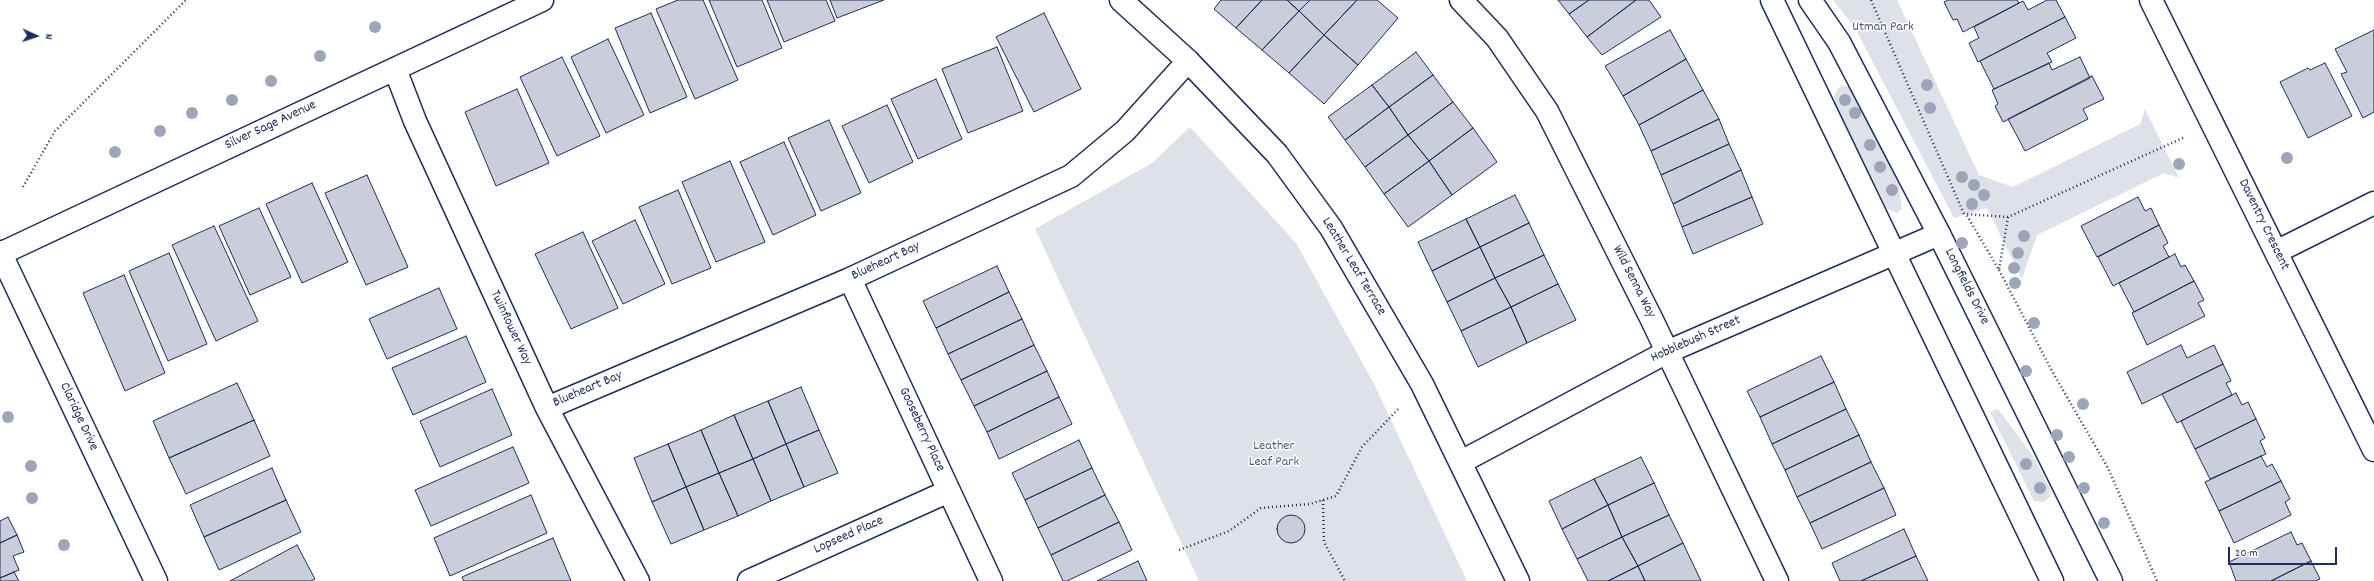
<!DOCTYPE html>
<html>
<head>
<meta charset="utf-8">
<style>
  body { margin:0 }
  #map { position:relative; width:2374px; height:581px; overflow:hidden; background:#fff; font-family:Dekko,sans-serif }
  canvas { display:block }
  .north { position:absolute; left:16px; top:16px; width:40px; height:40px; -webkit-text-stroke:3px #fff; paint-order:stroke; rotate:93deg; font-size:11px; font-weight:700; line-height:16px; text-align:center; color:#1b2f5e }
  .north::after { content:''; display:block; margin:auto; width:14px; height:18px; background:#1b2f5e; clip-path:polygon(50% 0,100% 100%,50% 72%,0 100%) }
  .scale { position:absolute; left:2228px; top:547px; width:109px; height:18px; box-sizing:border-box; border:2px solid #1b2f5e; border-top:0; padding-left:5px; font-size:12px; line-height:14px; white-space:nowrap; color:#1b2f5e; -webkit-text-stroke:3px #fff; paint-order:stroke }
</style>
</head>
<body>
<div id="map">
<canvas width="2374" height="581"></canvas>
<div class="north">N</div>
<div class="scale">20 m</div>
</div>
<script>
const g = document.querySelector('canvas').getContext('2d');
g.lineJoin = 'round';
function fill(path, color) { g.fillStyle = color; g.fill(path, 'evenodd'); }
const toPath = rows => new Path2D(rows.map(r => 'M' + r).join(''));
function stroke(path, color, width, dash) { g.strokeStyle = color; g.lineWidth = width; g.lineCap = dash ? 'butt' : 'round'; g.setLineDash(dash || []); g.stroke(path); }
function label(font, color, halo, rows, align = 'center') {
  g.font = font + ' Dekko,sans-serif'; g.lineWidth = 3; g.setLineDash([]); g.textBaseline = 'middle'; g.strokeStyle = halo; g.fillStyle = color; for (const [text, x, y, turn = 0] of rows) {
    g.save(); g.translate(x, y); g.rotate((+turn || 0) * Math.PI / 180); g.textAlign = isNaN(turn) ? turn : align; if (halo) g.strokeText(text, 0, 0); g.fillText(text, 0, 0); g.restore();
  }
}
const green = toPath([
  [1833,0,1897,0,1979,175,2013,187,2140,124,2145,109,2179,178,2164,173,2037,235,2022,279,1987,208,1954,218,1855,28],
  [1843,85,1853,89,1898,179,1902,209,1897,213,1887,209,1835,103,1834,96,1838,88],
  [1190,127,1296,243,1373,382,1467,581,1199,581,1035,229,1152,163],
  [1998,409,2033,456,2050,489,2051,496,2044,502,2034,501,1990,412]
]);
const building = toPath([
  [678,0,703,0,738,80,695,99,656,9,678,0],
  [709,0,762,0,782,48,737,67,709,0],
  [767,0,826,0,835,21,784,42,767,0],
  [830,0,884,0,837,18,830,0],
  [1221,0,1262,0,1236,28,1214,9,1221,0],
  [1262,0,1287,0,1299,11,1262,50,1236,28,1262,0],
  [1287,0,1310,0,1299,11,1287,0],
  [1310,0,1357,0,1324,35,1299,11,1310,0],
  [1357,0,1377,0,1398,18,1358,65,1324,35,1357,0],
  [1558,0,1589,0,1569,14,1558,0],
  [1589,0,1636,0,1587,37,1569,14,1589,0],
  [1636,0,1649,0,1661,17,1602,55,1587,37,1636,0],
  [1948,0,2017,0,2019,3,1963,32,1957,19,1953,20,1944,2,1948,0],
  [2047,0,2056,0,2065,17,1978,62,1969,43,1979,38,1974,27,2023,1,2028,10,2047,0],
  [1299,11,1324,35,1289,73,1262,50,1299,11],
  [651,13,687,97,650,113,615,28,651,13],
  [1044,13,1081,89,1034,112,996,37,1044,13],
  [2065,17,2076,38,2047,53,2052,62,1994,89,1980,61,2065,17],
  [1670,30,1686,59,1623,96,1605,66,1670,30],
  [2374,30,2374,112,2363,118,2341,74,2347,72,2335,49,2374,30],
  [1324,35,1358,65,1324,104,1289,73,1324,35],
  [608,39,644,115,606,133,571,57,608,39],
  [997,47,1023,111,968,133,942,69,997,47],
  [1416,52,1433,75,1389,107,1372,85,1416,52],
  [562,57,600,136,557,156,520,77,562,57],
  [2080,57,2090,78,2003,122,1995,106,1998,104,1992,90,2049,63,2052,70,2080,57],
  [1686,59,1703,90,1639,125,1623,96,1686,59],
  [2325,63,2352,116,2308,138,2280,82,2308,68,2310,70,2325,63],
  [1433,75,1453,102,1408,135,1389,107,1433,75],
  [2092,76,2104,99,2083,109,2088,119,2025,151,2008,119,2092,76],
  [936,79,962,139,918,159,891,99,936,79],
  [1372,85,1389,107,1345,140,1328,117,1372,85],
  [517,89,549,163,496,186,465,112,517,89],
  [1703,90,1719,119,1651,151,1639,125,1703,90],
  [1453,102,1473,128,1429,161,1408,135,1453,102],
  [887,105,913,162,869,183,842,126,887,105],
  [1389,107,1408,135,1365,167,1345,140,1389,107],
  [1719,119,1729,144,1661,175,1651,151,1719,119],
  [829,120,861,193,821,211,788,138,829,120],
  [1473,128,1497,162,1452,195,1429,161,1473,128],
  [1408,135,1429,161,1384,194,1365,167,1408,135],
  [784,142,816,215,773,235,740,162,784,142],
  [1729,144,1741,170,1673,204,1661,175,1729,144],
  [730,161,765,242,716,262,682,182,730,161],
  [1429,161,1452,195,1408,227,1384,194,1429,161],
  [1741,170,1752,197,1682,227,1673,204,1741,170],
  [367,175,408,267,366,285,325,193,367,175],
  [312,183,348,262,302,283,266,204,312,183],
  [678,190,711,268,672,284,639,207,678,190],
  [1515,195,1529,223,1480,247,1466,219,1515,195],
  [1752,197,1763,224,1693,254,1682,227,1752,197],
  [2138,197,2145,211,2151,208,2159,225,2097,257,2081,226,2138,197],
  [259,208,291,277,250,295,219,226,259,208],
  [1466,219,1480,247,1432,271,1418,242,1466,219],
  [635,220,665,284,623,304,592,241,635,220],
  [1529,223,1544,255,1495,278,1480,247,1529,223],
  [2159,225,2168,243,2163,246,2169,257,2113,286,2098,257,2159,225],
  [214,226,258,321,216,341,172,245,214,226],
  [583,232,618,308,571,329,535,254,583,232],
  [1480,247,1495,278,1447,302,1432,271,1480,247],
  [169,253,207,344,168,361,129,271,169,253],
  [2175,254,2181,267,2185,265,2194,281,2134,312,2119,283,2175,254],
  [1544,255,1558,284,1511,307,1495,278,1544,255],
  [997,266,1009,292,936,328,923,301,997,266],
  [124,275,165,373,125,391,83,293,124,275],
  [1495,278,1511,307,1461,331,1447,302,1495,278],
  [2194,281,2204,300,2198,303,2205,316,2147,345,2132,313,2194,281],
  [1558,284,1576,320,1527,343,1511,307,1558,284],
  [439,288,457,329,387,359,369,319,439,288],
  [1009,292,1022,319,948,354,936,328,1009,292],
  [1511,307,1527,343,1478,367,1461,331,1511,307],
  [1022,319,1034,345,961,380,948,354,1022,319],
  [466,336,486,382,413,415,392,368,466,336],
  [1034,345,1047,371,974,406,961,380,1034,345],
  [2181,345,2187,358,2214,345,2223,364,2142,404,2127,372,2181,345],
  [1821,356,1834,382,1760,417,1747,391,1821,356],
  [2223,364,2231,381,2226,383,2232,395,2177,423,2162,394,2223,364],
  [1047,371,1059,397,987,432,974,406,1047,371],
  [1834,382,1846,409,1772,444,1760,417,1834,382],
  [237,383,254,420,169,458,153,421,237,383],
  [801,387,819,430,786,444,768,401,801,387],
  [492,389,512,435,440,467,420,421,492,389],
  [2236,393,2242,405,2248,402,2256,419,2195,449,2181,421,2236,393],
  [1059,397,1072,424,999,459,987,432,1059,397],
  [768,401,786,444,753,459,734,415,768,401],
  [1846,409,1859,435,1785,470,1772,444,1846,409],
  [734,415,753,459,719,473,701,430,734,415],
  [2256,419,2265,438,2260,441,2266,454,2210,479,2195,449,2256,419],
  [254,420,270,456,186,494,169,458,254,420],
  [701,430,719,473,686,487,668,444,701,430],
  [819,430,838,473,804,487,786,444,819,430],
  [1859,435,1871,462,1797,497,1785,470,1859,435],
  [1079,440,1092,468,1025,500,1012,473,1079,440],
  [668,444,686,487,652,502,634,458,668,444],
  [786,444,804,487,771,501,753,459,786,444],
  [513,447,529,483,431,526,415,490,513,447],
  [2261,456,2267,467,2272,464,2281,481,2219,511,2205,482,2261,456],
  [1641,457,1654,483,1608,505,1594,479,1641,457],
  [753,459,771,501,738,516,719,473,753,459],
  [1871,462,1884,488,1810,523,1797,497,1871,462],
  [272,468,286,500,204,537,190,505,272,468],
  [1092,468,1105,495,1038,528,1025,500,1092,468],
  [719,473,738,516,704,530,686,487,719,473],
  [1594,479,1608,505,1562,529,1549,501,1594,479],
  [2281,481,2290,499,2285,502,2291,515,2234,543,2219,511,2281,481],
  [1654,483,1669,515,1622,537,1608,505,1654,483],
  [686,487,704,530,671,544,652,502,686,487],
  [1884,488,1896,515,1822,549,1810,523,1884,488],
  [531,495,547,533,450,576,434,538,531,495],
  [1105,495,1119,522,1051,555,1038,528,1105,495],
  [286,500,301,532,219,570,204,537,286,500],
  [1608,505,1622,537,1577,559,1562,529,1608,505],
  [1669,515,1683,543,1638,566,1622,537,1669,515],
  '1277 529a14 14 0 1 1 28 0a14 14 0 1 1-28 0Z',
  [8,517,17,535,0,543,0,521,8,517],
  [1119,522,1132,550,1067,581,1063,581,1051,555,1119,522],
  [1904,529,1916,556,1861,581,1840,581,1832,563,1904,529],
  [2291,532,2297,545,2302,543,2311,561,2271,581,2236,581,2229,562,2291,532],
  [17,535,24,552,13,556,19,570,0,578,0,543,17,535],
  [1622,537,1638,566,1608,581,1588,581,1577,559,1622,537],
  [553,538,571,581,464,581,462,577,553,538],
  [1683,543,1701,581,1645,581,1638,566,1683,543],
  [297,545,315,579,311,581,230,581,297,545],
  [1916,556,1928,581,1861,581,1916,556],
  [1138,561,1147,581,1097,581,1138,561],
  [2311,561,2320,579,2315,581,2271,581,2311,561],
  [1638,566,1645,581,1608,581,1638,566],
  [14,572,19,581,0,581,0,578,14,572]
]);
const path = toPath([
  [1871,0,1964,214],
  [23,187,55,131,186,0],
  [2008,217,1999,270,1966,214,2008,217,2185,137],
  [1999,270,2052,371,2108,468,2157,581],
  [1323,500,1324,542,1345,581],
  [1179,550,1229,531,1261,508,1310,504,1336,496,1362,447,1400,407]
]);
const street = toPath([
  [1121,0,1188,61,1277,154,1331,228,1422,384,1518,581],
  [1461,0,1497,38,1547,111,1652,320,1777,581],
  [2151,0,2374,450],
  [395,69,415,121,547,408,638,581],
  [2276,252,2374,203],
  [0,254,542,0],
  [850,279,991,581],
  [547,408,850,279,1071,176,1125,131,1188,61],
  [1461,462,1667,352,1939,234],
  [749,581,949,491]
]);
const secondary = toPath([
  [1772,0,2052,581],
  [1810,0,1839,42,1939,234,2111,581],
  [0,252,156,581]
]);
const trees = [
  [375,27],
  [320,56],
  [271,81],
  [1927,85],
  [232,100],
  [1845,100],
  [1930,108],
  [192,113],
  [1855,113],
  [160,131],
  [1870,145],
  [115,152],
  [2287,158],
  [2179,164],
  [1880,167],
  [1962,177],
  [1974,185],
  [1892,190],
  [1984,195],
  [1972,204],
  [2024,236],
  [1962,243],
  [2018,253],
  [2014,268],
  [2015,283],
  [2034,323],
  [2026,371],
  [2083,404],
  [8,417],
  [2057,435],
  [2069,457],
  [2026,464],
  [31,466],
  [2040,488],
  [2084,488],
  [32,498],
  [2104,523],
  [64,545]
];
const parkNames = [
  ["Utman Park",1883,28],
  ["Leather",1274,447],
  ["Leaf Park",1274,463]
];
const streetNames = [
  ["Silver Sage Avenue",271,126,-25],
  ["Daventry Crescent",2263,225,64],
  ["Blueheart Bay",886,262,-25],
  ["Leather Leaf Terrace",1353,267,59],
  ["Wild Senna Way",1633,282,63],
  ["Longfields Drive",1966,287,63],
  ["Twinflower Way",510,328,65],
  ["Hobblebush Street",1696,340,-24],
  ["Blueheart Bay",588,390,-23],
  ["Claridge Drive",78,417,65],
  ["Gooseberry Place",921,430,65],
  ["Lopseed Place",849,536,-24]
];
fill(green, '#dee1e7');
fill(building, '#caceda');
stroke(building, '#1b2f5e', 1);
stroke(street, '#1b2f5e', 25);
stroke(secondary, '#1b2f5e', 25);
stroke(path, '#1b2f5e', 2.5, [1, 3]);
stroke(street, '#fff', 22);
stroke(secondary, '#fff', 22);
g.fillStyle = '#9da5b9';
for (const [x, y] of trees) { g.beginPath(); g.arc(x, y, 6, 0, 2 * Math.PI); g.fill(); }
label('14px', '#4c5c80', '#fff', parkNames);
label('14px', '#1b2f5e', '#fff', streetNames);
</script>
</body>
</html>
